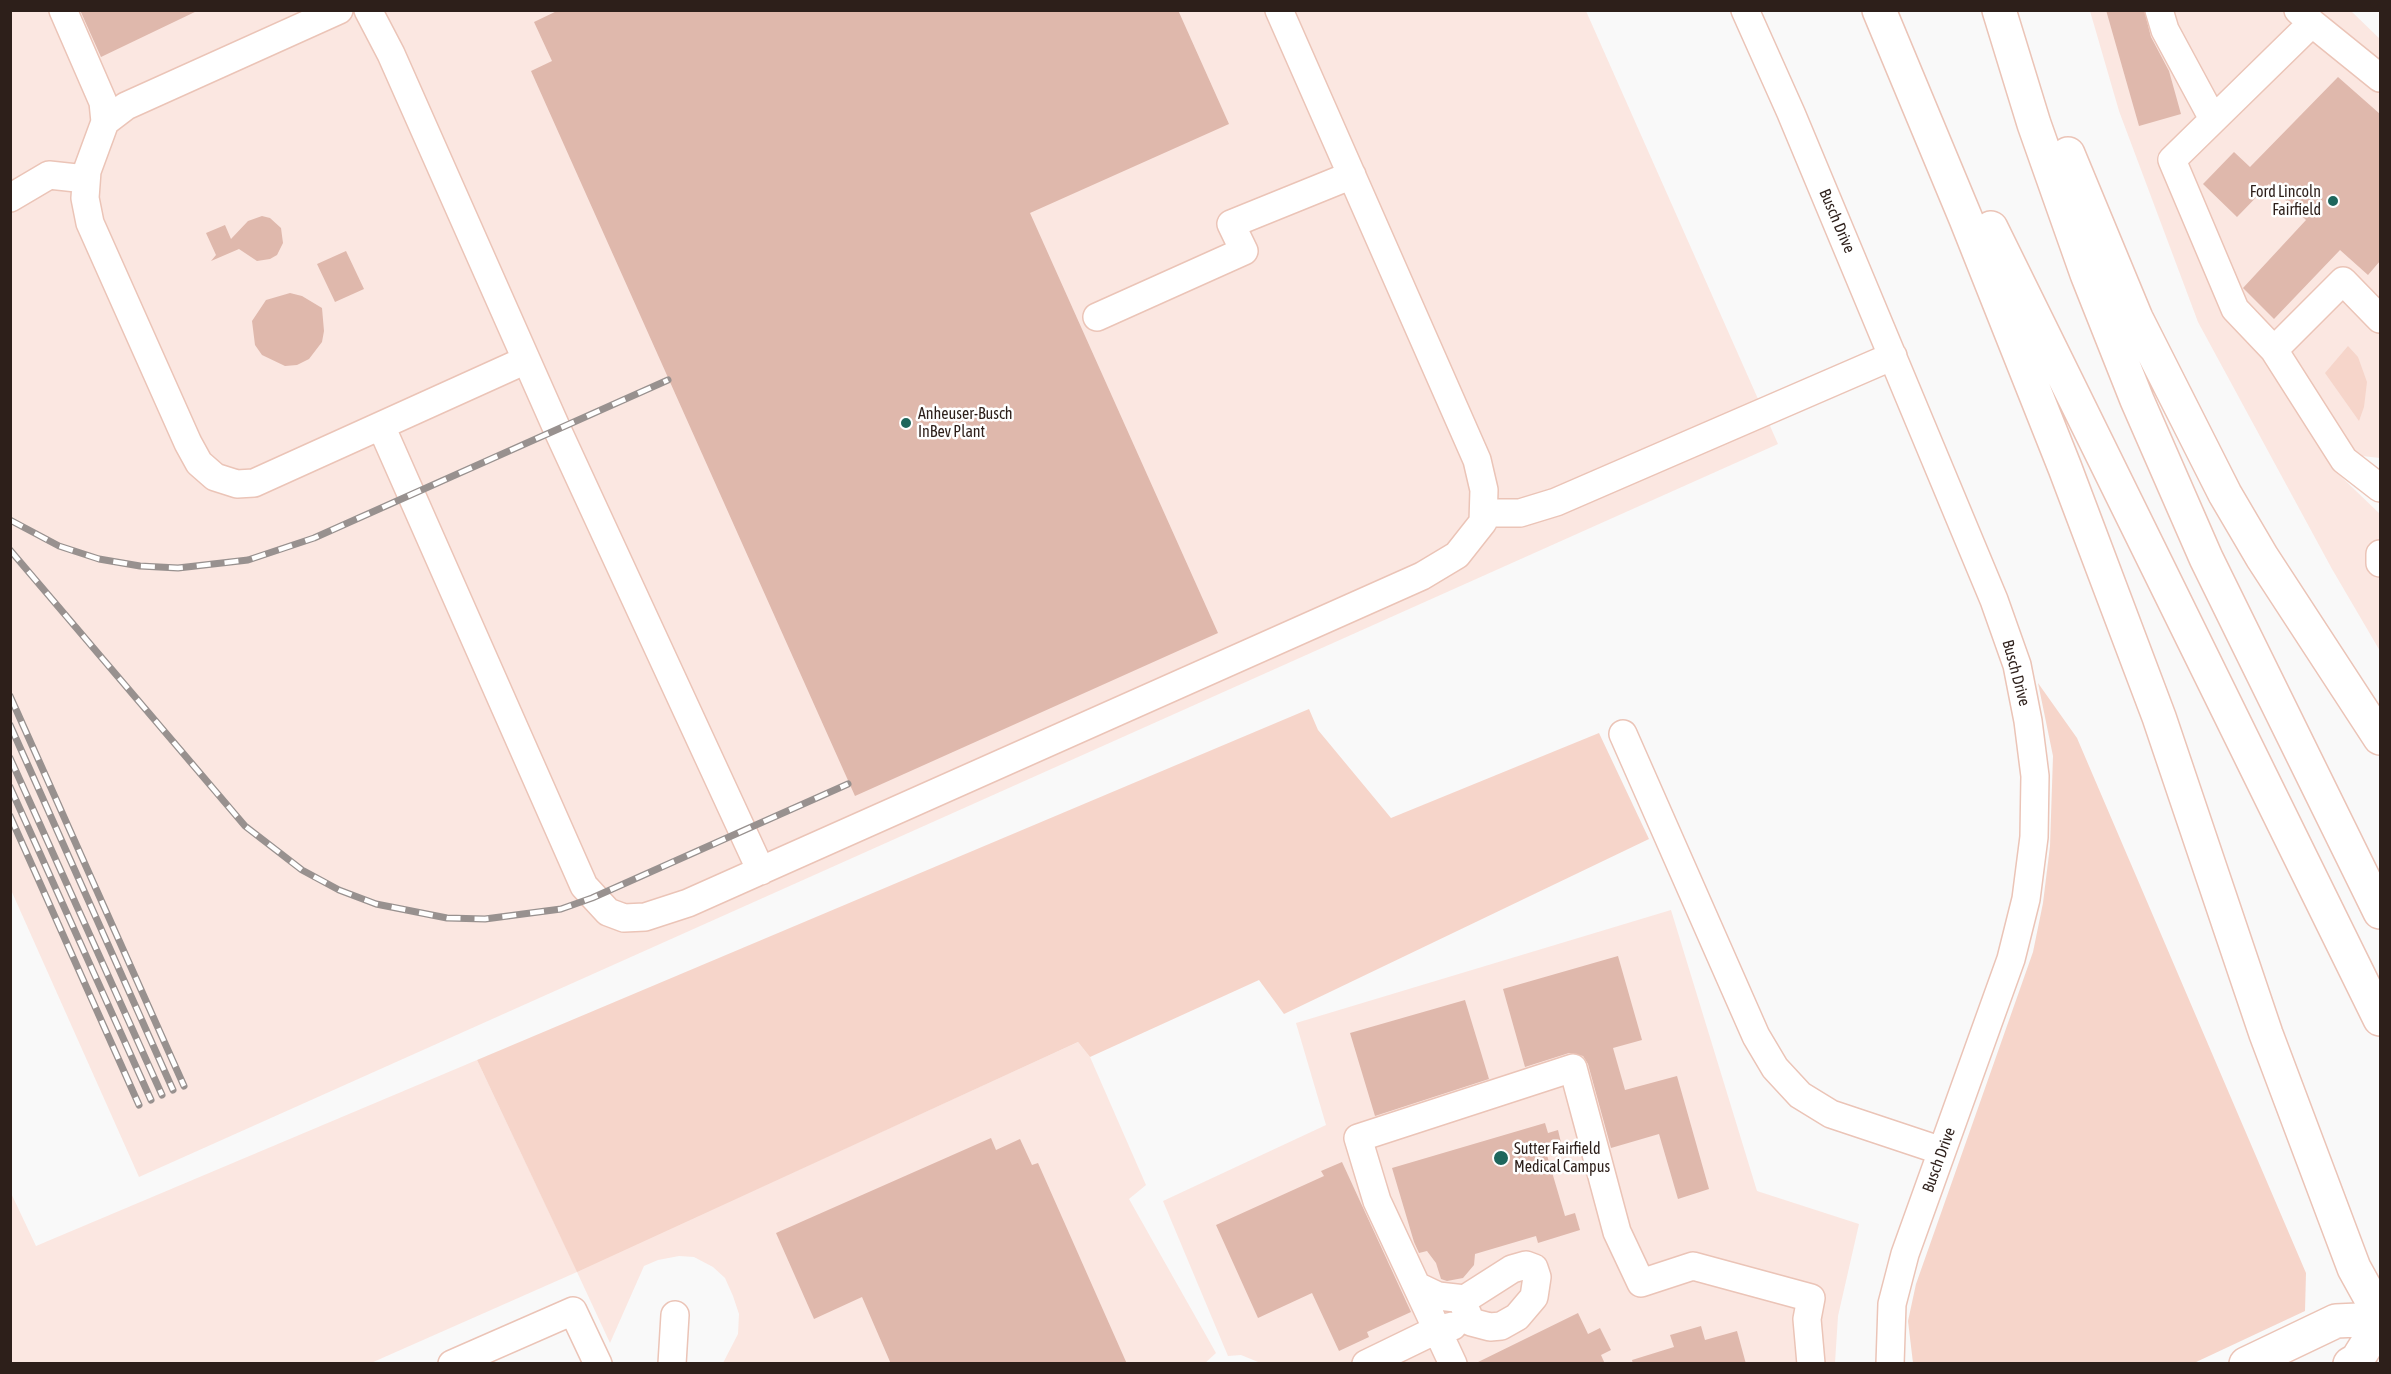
<!DOCTYPE html>
<html>
<head>
<meta charset="utf-8">
<style>
  body { margin:0 }
  #map { position:relative; width:2391px; height:1374px; overflow:hidden; background:#f9f9f9; font-family:"Asap Condensed",sans-serif }
  canvas { display:block }
  .frame { position:absolute; inset:0; border:12px solid #2d1f1a; pointer-events:none }
</style>
</head>
<body>
<div id="map">
<canvas width="2391" height="1374"></canvas>
<div class="frame"></div>
</div>
<script>
const g = document.querySelector('canvas').getContext('2d');
g.lineJoin = 'round';
function fill(path, color) { g.fillStyle = color; g.fill(path, 'evenodd'); }
const toPath = rows => new Path2D(rows.map(r => 'M' + r).join(''));
function stroke(path, color, width, dash) { g.strokeStyle = color; g.lineWidth = width; g.lineCap = dash ? 'butt' : 'round'; g.setLineDash(dash || []); g.stroke(path); }
function label(font, color, halo, rows, align = 'center') {
  g.font = font + ' "Asap Condensed",sans-serif'; g.lineWidth = 5; g.setLineDash([]); g.textBaseline = 'middle'; g.strokeStyle = halo; g.fillStyle = color; for (const [text, x, y, turn = 0] of rows) {
    g.save(); g.translate(x, y); g.rotate((+turn || 0) * Math.PI / 180); g.textAlign = isNaN(turn) ? turn : align; if (halo) g.strokeText(text, 0, 0); g.fillText(text, 0, 0); g.restore();
  }
}
const built = toPath([
  [10,11,1586,11,1778,444,139,1177,11,890],
  [2090,11,2351,11,2380,39,2380,458,2353,455,2330,466,2380,514,2380,651,2332,569,2198,322,2119,111],
  [1671,910,1757,1191,1859,1224,1838,1316,1835,1363,1263,1364,1241,1355,1228,1356,1163,1201,1326,1125,1296,1023],
  [1078,1042,1090,1057,1146,1185,1129,1199,1216,1353,1204,1364,723,1363,738,1334,739,1314,733,1296,725,1278,713,1267,694,1257,679,1256,658,1260,644,1266,610,1343,577,1272,371,1363,11,1363,10,1191,36,1246,477,1060,577,1271]
]);
const green = toPath([
  [2348,346,2358,357,2367,382,2364,407,2359,421,2325,373],
  [2038,683,2077,738,2306,1273,2305,1311,2194,1363,1913,1363,1908,1321,1916,1284,2033,952,2043,903,2050,846,2053,756],
  [1309,709,1318,730,1391,818,1599,733,1649,839,1284,1014,1259,980,1090,1057,1078,1042,577,1272,477,1060]
]);
const building = toPath([
  [80,10,199,10,101,57],
  [559,10,1178,10,1229,124,1030,213,1218,633,855,796,531,71,552,61,534,22],
  [2106,10,2144,10,2151,37,2169,71,2181,114,2139,126],
  [2338,77,2380,114,2380,261,2368,275,2340,250,2274,319,2243,288,2306,220,2269,184,2237,217,2203,184,2234,152,2250,167],
  [262,216,270,218,281,228,283,243,277,255,270,259,257,261,239,249,211,261,216,255,206,233,225,225,231,239,248,221],
  [346,251,364,289,335,302,317,264],
  [290,293,302,296,322,308,324,331,322,342,309,359,297,365,285,366,262,355,255,345,252,321,266,300],
  [1618,956,1642,1040,1613,1048,1625,1090,1677,1076,1709,1189,1678,1199,1659,1134,1611,1148,1588,1064,1583,1056,1569,1053,1525,1067,1503,989],
  [1465,1000,1489,1079,1375,1116,1350,1033],
  [1545,1123,1548,1133,1558,1130,1562,1147,1546,1152,1565,1216,1575,1213,1580,1230,1538,1243,1536,1236,1475,1254,1474,1265,1463,1278,1447,1281,1441,1279,1436,1263,1427,1251,1419,1253,1414,1242,1392,1168],
  [991,1138,996,1150,1020,1139,1032,1165,1038,1163,1127,1364,891,1364,862,1297,814,1319,776,1233],
  [1342,1162,1411,1312,1367,1332,1369,1337,1339,1351,1312,1293,1258,1318,1216,1225,1324,1176,1321,1171],
  [1578,1313,1588,1334,1600,1328,1611,1350,1601,1355,1605,1364,1474,1364],
  [1701,1326,1705,1340,1737,1331,1746,1364,1633,1364,1632,1360,1674,1347,1670,1335]
]);
const minor = toPath([
  [63,10,103,102,105,122,87,171,85,198,90,223,188,443,199,463,215,477,237,484,254,483,526,360],
  [368,10,391,54,557,429,761,871],
  [1745,10,1791,113,1994,600,2017,665,2028,721,2035,776,2034,837,2026,899,2011,959,1905,1254,1892,1304,1890,1364],
  [2159,10,2165,30,2213,119],
  [2298,10,2312,23,2172,160,2235,309,2274,350,2343,281,2380,319],
  [2312,23,2380,78],
  [105,122,126,106,339,10],
  [10,198,49,175,86,179],
  [1097,317,1244,251,1231,224,1352,175],
  [2274,350,2344,460,2380,488],
  [381,426,584,886,608,912,624,918,645,917,688,903,1422,576,1457,555,1483,522,1484,490,1477,460,1279,10],
  [1484,513,1520,513,1556,502,1893,356],
  [2380,554,2380,563],
  [1623,734,1756,1036,1775,1068,1800,1095,1831,1114,1942,1151],
  [1417,1286,1438,1296,1465,1299,1512,1269,1526,1265,1534,1268,1537,1277,1534,1297,1517,1317,1501,1326,1490,1327,1471,1322,1465,1308,1465,1299],
  [452,1364,573,1311,598,1364],
  [672,1364,675,1315],
  [1366,1364,1436,1330,1453,1326],
  [1453,1364,1377,1201,1358,1138,1573,1068,1617,1232,1641,1283,1693,1266,1811,1298,1807,1319,1811,1364]
]);
const major = toPath([
  [2246,1364,2336,1321,2380,1319],
  [2350,1364,2357,1360,2380,1323]
]);
const highway = toPath([
  [1879,10,1966,219,2065,468,2159,717,2266,1034,2354,1268,2380,1315],
  [1999,10,2034,124,2087,274,2137,400,2206,558,2380,912],
  [2068,154,2136,318,2225,494,2262,557,2380,738],
  [1991,228,2380,1019]
]);
const rail = toPath([
  [10,520,59,546,99,559,140,566,178,568,248,560,314,538,668,380],
  [10,550,245,826,302,870,339,890,376,904,447,918,485,919,561,909,592,898,848,784],
  [10,696,184,1086],
  [10,725,173,1090],
  [10,758,162,1095],
  [10,787,151,1100],
  [10,816,139,1105]
]);
const markers = [
  [2333,201,6,"#1e665c"],
  [906,423,6,"#1e665c"],
  [1501,1158,8,"#1e665c"]
];
const poiNames = [
  ["Ford Lincoln",2321,192,"right"],
  ["Fairfield",2321,210,"right"],
  ["Anheuser-Busch",918,414],
  ["InBev Plant",918,432],
  ["Sutter Fairfield",1514,1149],
  ["Medical Campus",1514,1167]
];
const streetNames = [
  ["Busch Drive",1837,221,67],
  ["Busch Drive",2016,673,75],
  ["Busch Drive",1939,1160,-70]
];
fill(built, '#fbe7e1');
fill(green, '#f6d5ca');
fill(building, '#dfb8ac');
stroke(minor, '#ebc4b7', 30);
stroke(major, '#ebc4b7', 36);
stroke(highway, '#ebc4b7', 36);
stroke(minor, '#fff', 27);
stroke(major, '#fff', 33);
stroke(highway, '#fff', 33);
stroke(rail, '#98918f', 7);
stroke(rail, '#fff', 4.5, [14]);
for (const [x, y, r, color] of markers) { const dot = new Path2D(); dot.arc(x, y, r, 0, 2 * Math.PI); g.fillStyle = color; g.fill(dot); stroke(dot, '#fff', 2); }
label('16px', '#2d1f1a', '#fff', poiNames, 'left');
label('16px', '#2d1f1a', '#fff', streetNames);
</script>
</body>
</html>
